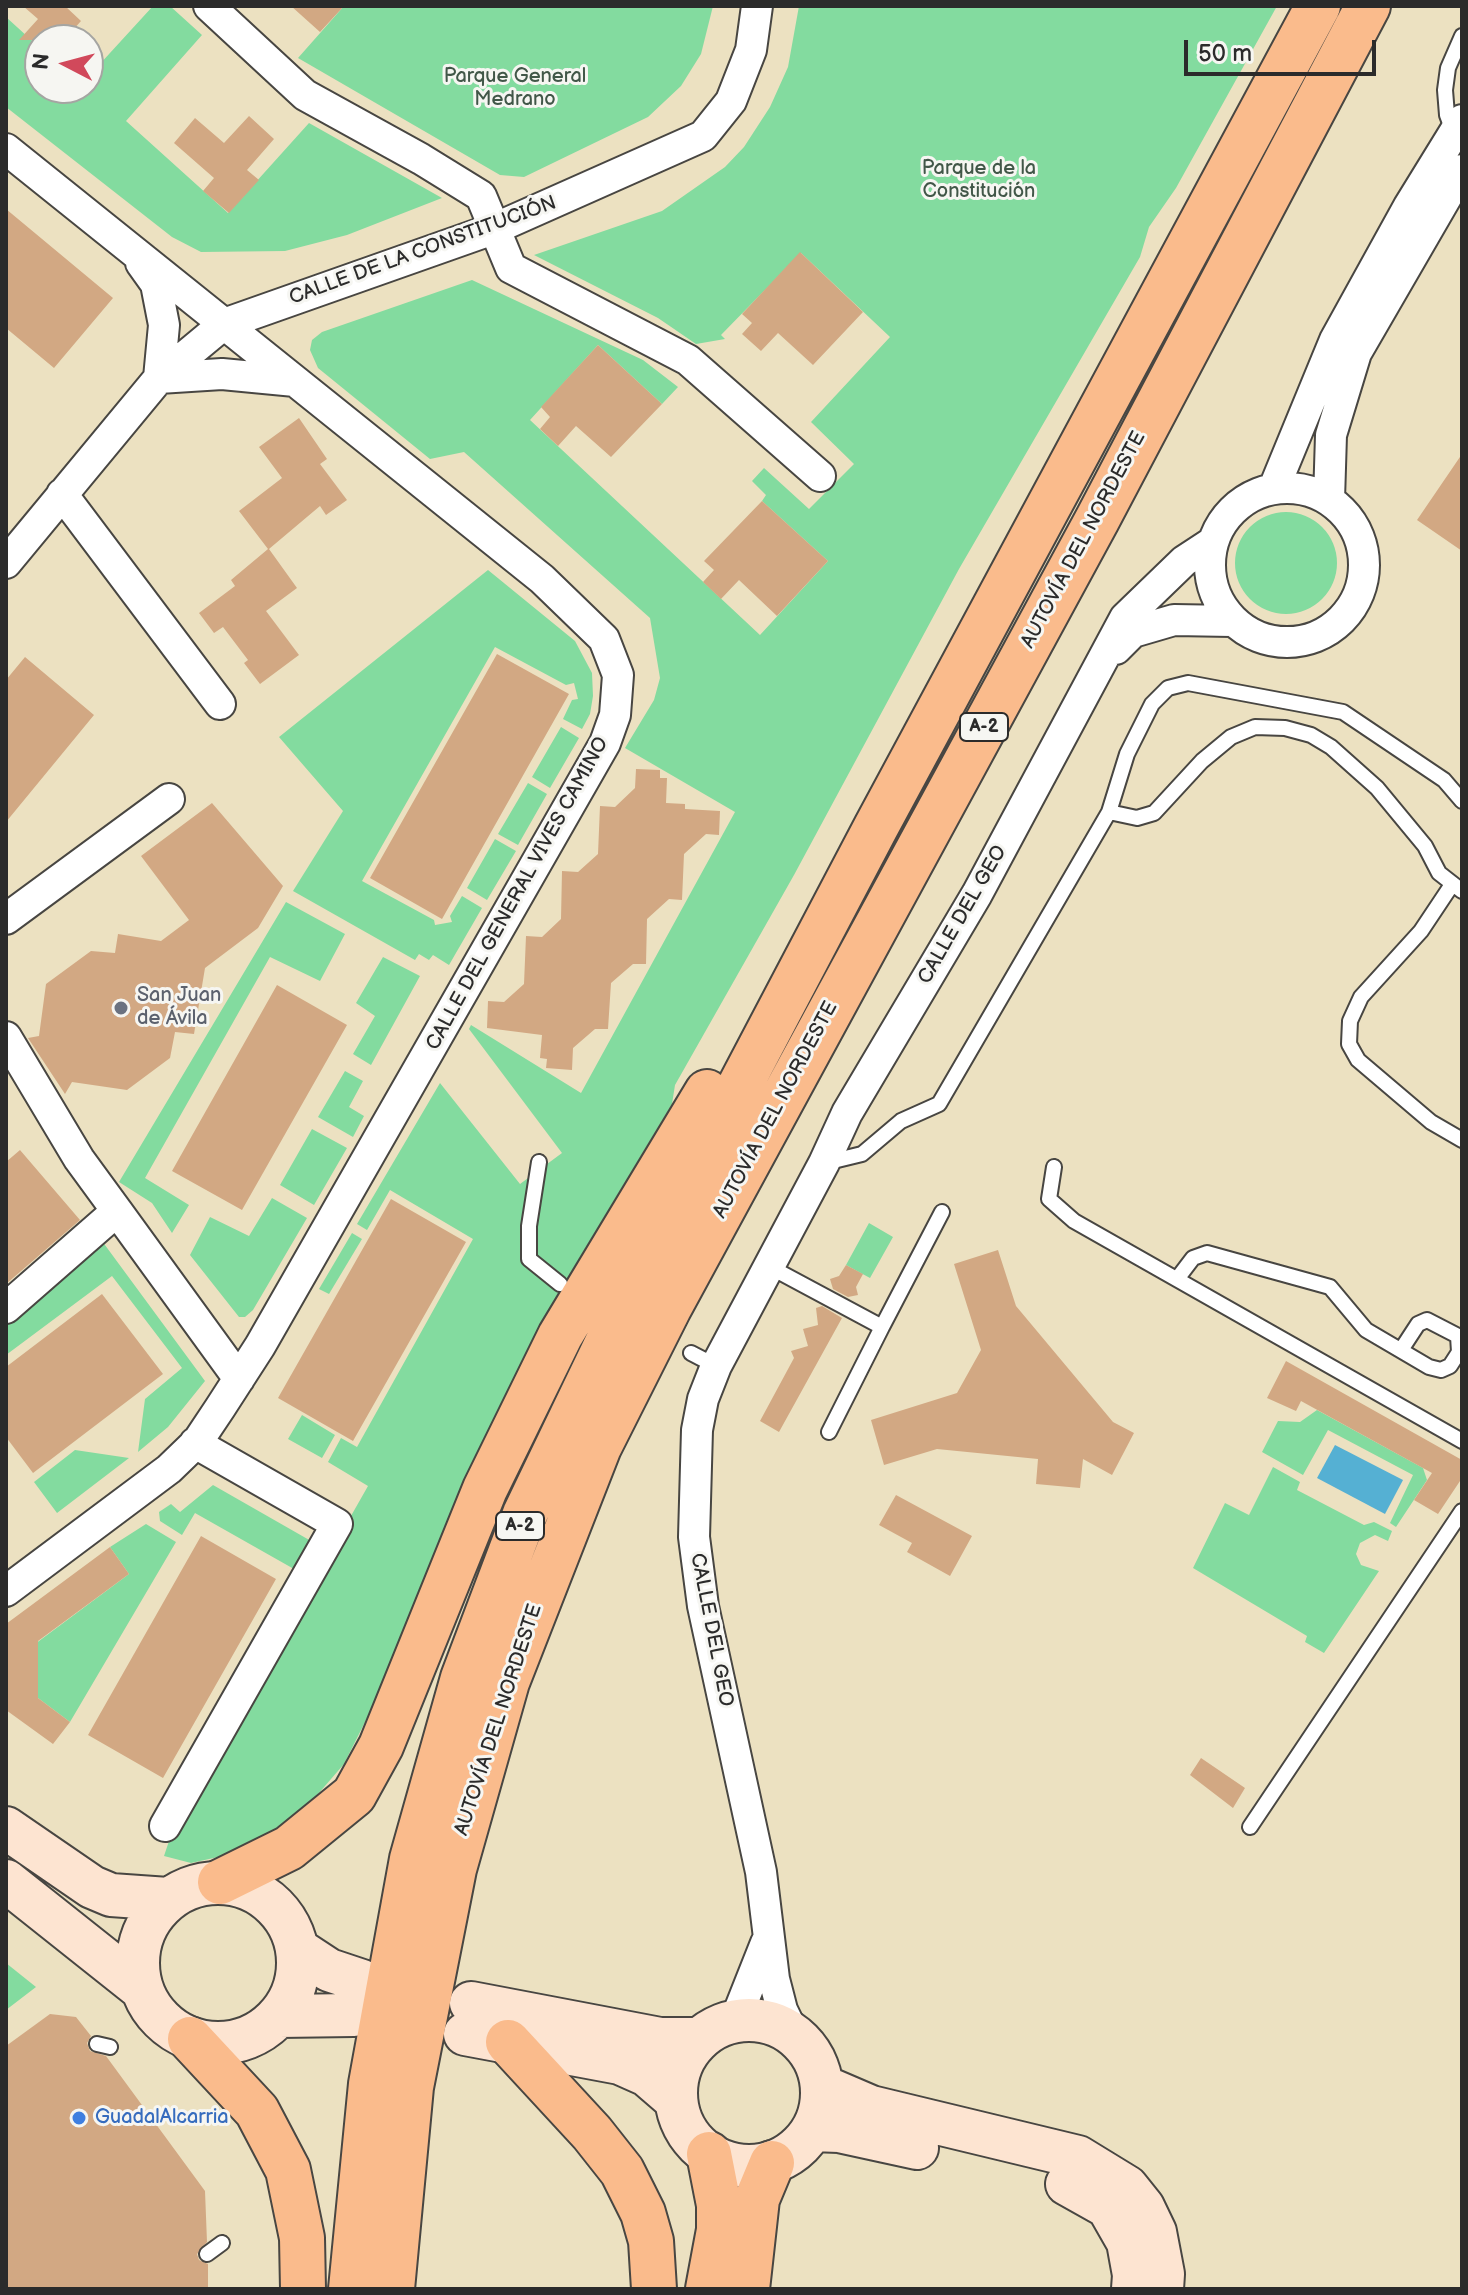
<!DOCTYPE html>
<html>
<head>
<meta charset="utf-8">
<style>
  body { margin:0 }
  #map { position:relative; width:1468px; height:2295px; overflow:hidden; background:#ece1c1; font-family:"Balsamiq Sans",sans-serif }
  canvas { display:block }
  .frame { position:absolute; inset:0; border:8px solid #2b2b2b; pointer-events:none }
  .north { position:absolute; left:24px; top:24px; width:80px; height:80px; box-sizing:border-box; background:#f6f6f2; border:2px solid #a5a5a2; border-radius:50%; rotate:276deg; font-size:22px; font-weight:700; line-height:32px; text-align:center; color:#2b2b2b }
  .north::after { content:''; display:block; margin:auto; width:28px; height:36px; background:#d1495b; clip-path:polygon(50% 0,100% 100%,50% 72%,0 100%) }
  .scale { position:absolute; left:1184px; top:40px; width:192px; height:36px; box-sizing:border-box; border:4px solid #2b2b2b; border-top:0; padding-left:10px; font-size:24px; line-height:28px; white-space:nowrap; color:#2b2b2b; -webkit-text-stroke:6px #f6f6f2; paint-order:stroke }
</style>
</head>
<body>
<div id="map">
<canvas width="1468" height="2295"></canvas>
<div class="frame"></div>
<div class="north">N</div>
<div class="scale">50 m</div>
</div>
<script>
const g = document.querySelector('canvas').getContext('2d');
g.lineJoin = 'round';
function fill(path, color) { g.fillStyle = color; g.fill(path, 'evenodd'); }
const toPath = rows => new Path2D(rows.map(r => 'M' + r).join(''));
function stroke(path, color, width, dash) { g.strokeStyle = color; g.lineWidth = width; g.lineCap = dash ? 'butt' : 'round'; g.setLineDash(dash || []); g.stroke(path); }
function label(font, color, halo, rows, align = 'center') {
  g.font = font + ' "Balsamiq Sans",sans-serif'; g.lineWidth = 6; g.setLineDash([]); g.textBaseline = 'middle'; g.strokeStyle = halo; g.fillStyle = color; for (const [text, x, y, turn = 0] of rows) {
    g.save(); g.translate(x, y); g.rotate((+turn || 0) * Math.PI / 180); g.textAlign = isNaN(turn) ? turn : align; if (halo) g.strokeText(text, 0, 0); g.fillText(text, 0, 0); g.restore();
  }
}
const green = toPath([
  [153,6,170,6,202,35,126,121,228,213,309,123,442,198,347,235,285,251,201,252,172,237,6,107,6,17,40,48,40,88,88,88,88,77],
  [344,6,713,6,701,54,681,86,648,117,524,177,500,175,298,58],
  [799,6,1277,6,1176,188,1149,227,1140,257,959,569,794,875,675,1085,672,1104,573,1269,505,1396,450,1514,373,1706,344,1764,292,1824,250,1850,191,1863,164,1856,173,1829,368,1486,328,1462,341,1438,357,1447,473,1239,390,1190,367,1230,357,1224,440,1083,520,1184,562,1153,469,1029,471,1025,581,1093,735,812,625,748,654,700,660,678,650,618,464,452,430,459,318,368,310,350,312,340,322,332,472,280,643,360,678,387,662,404,598,345,530,420,760,635,828,561,762,501,766,495,752,481,764,468,809,509,854,464,811,422,890,337,801,253,721,335,725,339,696,344,658,318,534,255,662,211,725,167,744,147,770,107,788,67],
  '1235 563a51 51 0 1 1 102 0a51 51 0 1 1-102 0Z',
  [488,570,575,641,592,673,593,696,590,714,582,729,563,719,572,700,578,699,574,683,566,685,495,647,362,881,434,920,435,925,452,922,450,916,462,896,482,908,449,965,433,955,429,960,419,954,415,960,293,891,343,811,279,737],
  [561,727,579,738,550,788,532,777],
  [528,783,547,794,518,845,498,834],
  [495,839,516,851,487,900,467,888],
  [286,902,345,934,320,981,270,957,145,1178,189,1205,172,1233,152,1203,119,1182],
  [383,957,420,976,371,1065,353,1054,375,1016,356,1003],
  [345,1071,363,1081,349,1107,364,1116,353,1137,318,1117],
  [312,1129,347,1148,314,1205,280,1185],
  [272,1198,307,1218,253,1310,245,1317,239,1317,190,1255,210,1217,249,1236],
  [869,1223,893,1237,870,1278,846,1265],
  [352,1233,362,1239,329,1294,319,1289],
  [102,1241,205,1381,168,1427,138,1452,145,1399,182,1368,112,1276,6,1355,6,1325],
  [1317,1410,1423,1468,1427,1480,1396,1527,1390,1523,1413,1475,1328,1430,1303,1475,1262,1452,1278,1421,1300,1422],
  [302,1415,335,1435,322,1458,288,1439],
  [75,1450,129,1458,57,1513,34,1482],
  [1273,1467,1300,1482,1297,1490,1364,1525,1374,1522,1392,1531,1388,1541,1375,1535,1360,1543,1356,1554,1361,1565,1379,1571,1324,1653,1305,1642,1307,1636,1193,1568,1225,1503,1249,1515],
  [213,1485,318,1545,301,1573,195,1513,182,1535,160,1521,159,1512,171,1504,180,1512],
  [146,1524,176,1542,70,1722,38,1698,35,1644,129,1574,110,1547],
  [6,1963,36,1987,6,2010]
]);
const water = toPath([
  [1335,1445,1403,1480,1385,1514,1317,1478]
]);
const building = toPath([
  [23,6,65,6,81,21,64,40,19,40,38,19],
  [291,6,344,6,320,32],
  [249,116,274,139,247,170,259,180,229,213,203,191,214,178,174,143,195,118,224,143],
  [6,209,113,298,54,368,6,328],
  [800,252,863,312,813,365,778,333,761,351,742,334,752,323,742,314],
  [598,345,662,404,611,457,576,426,558,446,540,429,550,417,541,407],
  [299,418,327,459,320,464,347,500,326,515,320,506,269,549,297,588,266,611,299,655,260,684,244,663,248,660,223,627,214,633,199,613,235,586,231,580,268,549,239,511,282,478,259,447],
  [1462,454,1462,551,1417,520],
  [762,501,828,561,777,616,739,580,721,599,703,582,714,570,704,561],
  [497,654,569,694,442,919,370,878],
  [25,657,94,715,6,822,6,680],
  [636,769,660,770,660,778,667,778,666,803,685,804,685,809,720,811,719,835,706,834,684,854,682,900,669,899,647,919,646,964,633,964,611,983,608,1029,595,1029,573,1048,572,1070,546,1068,547,1059,540,1058,542,1035,487,1028,488,1001,504,1002,524,984,526,936,542,937,561,919,562,871,578,872,598,854,600,806,615,807,635,788],
  [212,803,283,886,258,928,205,968,194,1034,175,1032,170,1058,127,1090,72,1082,65,1094,28,1038,39,1036,46,984,91,951,115,953,118,934,161,941,189,920,141,856],
  [277,985,347,1025,242,1210,172,1171],
  [20,1150,80,1220,6,1284,6,1162],
  [391,1199,466,1242,353,1441,278,1398],
  [998,1250,1016,1306,1113,1422,1134,1433,1112,1475,1083,1459,1080,1488,1036,1484,1038,1459,937,1449,884,1465,871,1420,957,1393,981,1350,954,1264],
  [846,1265,863,1274,856,1287,858,1295,848,1297,833,1289,830,1279,839,1276],
  [102,1294,163,1374,33,1473,6,1437,6,1367],
  [822,1306,842,1318,779,1432,760,1421,794,1358,791,1351,808,1346,803,1329,818,1325,816,1308],
  [1286,1361,1462,1460,1462,1478,1438,1514,1414,1500,1432,1473,1301,1401,1296,1411,1267,1398],
  [896,1495,972,1536,950,1576,907,1552,912,1543,879,1525],
  [201,1536,276,1579,163,1778,88,1735],
  [110,1547,129,1574,38,1641,38,1698,70,1722,53,1744,6,1710,6,1624],
  [1201,1758,1245,1788,1233,1808,1190,1775],
  [50,2014,76,2017,91,2036,87,2043,90,2051,106,2056,205,2191,207,2242,197,2254,199,2260,208,2264,208,2289,6,2289,6,2046]
]);
const lane = toPath([
  [1453,131,1447,115,1445,90,1448,68,1462,36],
  [1109,812,1137,818,1154,813,1202,761,1231,737,1255,727,1285,728,1311,735,1331,747,1377,788,1425,846,1439,873,1462,891],
  [1451,886,1421,931,1361,997,1350,1021,1349,1044,1358,1060,1431,1122,1462,1140],
  [539,1162,529,1226,529,1259,560,1284],
  [825,1163,862,1154,901,1121,939,1104,1109,812,1127,754,1152,704,1168,688,1188,683,1343,712,1444,780,1462,801],
  [1054,1167,1049,1199,1074,1221,1462,1441],
  [770,1267,882,1327,942,1212],
  [1177,1279,1193,1258,1207,1253,1330,1287,1366,1330,1429,1367,1441,1370,1450,1366,1459,1352,1458,1336,1427,1320,1418,1324,1401,1350],
  [691,1353,716,1366],
  [829,1432,882,1327],
  [1250,1827,1462,1511],
  [97,2044,110,2047],
  [207,2254,222,2243]
]);
const street = toPath([
  [209,6,305,95,421,159,481,196,511,268,688,360,820,476],
  [6,149,542,579,604,639,618,675,615,715,605,743,260,1346,220,1408,198,1441,169,1469,6,1591],
  [141,263,156,284,164,325,159,378,222,374,295,381],
  [1274,488,1335,340,1409,206,1462,120],
  '1210 565a77 77 0 1 1 154 0a77 77 0 1 1-154 0Z',
  [62,494,220,704],
  [1329,500,1331,435,1356,353,1462,170],
  [6,563,159,378,224,324,496,228,703,136,731,101,751,50,757,6],
  [1116,649,1133,632,1174,620,1232,621],
  [6,919,169,799],
  [6,1037,79,1159,117,1211,6,1308],
  [117,1211,239,1379],
  [165,1826,337,1524,195,1443],
  [735,2021,766,1943],
  [794,2035,782,2010,774,1979,761,1872,703,1606,694,1537,697,1430,703,1399,716,1366,824,1163,847,1113,977,894,1125,618,1184,561,1213,542]
]);
const secondary = toPath([
  [6,1828,92,1887,111,1895,168,1899],
  [6,1881,142,1989],
  '138 1963a80 80 0 1 1 160 0a80 80 0 1 1-160 0Z',
  [297,1949,329,1970,362,1981],
  [471,2003,660,2039,699,2039],
  [279,2016,354,2015],
  '676 2093a73 73 0 1 1 146 0a73 73 0 1 1-146 0Z',
  [465,2034,620,2063,647,2075,676,2100],
  [822,2086,871,2107,1078,2157,1127,2187,1143,2207,1155,2232,1163,2274,1162,2289],
  [812,2130,839,2131,917,2148],
  [1067,2184,1108,2207,1128,2242,1134,2275,1133,2289]
]);
const highway = toPath([
  [220,1882,289,1848,354,1795,381,1746,485,1489,560,1336,707,1092],
  [190,2039,257,2111,288,2170,302,2238,303,2289],
  [508,2042,592,2133,622,2171,643,2213,651,2241,654,2289],
  [351,2289,371,2084,412,1859,463,1678,525,1514,634,1287,876,827,1318,6],
  [392,2289,411,2087,454,1869,507,1682,599,1447,669,1308,1097,520,1368,6],
  [708,2289,719,2230,719,2205,709,2154],
  [747,2289,757,2199,772,2163]
]);
const markers = [
  [121,1008,8,"#6b7280"],
  [79,2118,8,"#3f7fe0"]
];
const shields = [
  [984,727,48],
  [520,1526,48]
];
const shieldNames = [
  ["A-2",984,727],
  ["A-2",520,1526]
];
const parkNames = [
  ["Parque General",515,77],
  ["Medrano",515,100],
  ["Parque de la",979,169],
  ["Constitución",979,192]
];
const streetNames = [
  ["CALLE DE LA CONSTITUCIÓN",423,251,-20],
  ["AUTOVÍA DEL NORDESTE",1084,540,-62],
  ["CALLE DEL GENERAL VIVES CAMINO",518,894,-61],
  ["CALLE DEL GEO",963,915,-60],
  ["AUTOVÍA DEL NORDESTE",776,1110,-62],
  ["CALLE DEL GEO",711,1630,79],
  ["AUTOVÍA DEL NORDESTE",499,1720,-72]
];
const worshipNames = [
  ["San Juan",137,996],
  ["de Ávila",137,1019]
];
const shopNames = [
  ["GuadalAlcarria",95,2118]
];
fill(green, '#83db9f');
fill(water, '#55b0d3');
fill(building, '#d2a883');
stroke(lane, '#484642', 18);
stroke(street, '#484642', 34);
stroke(secondary, '#484642', 46);
stroke(highway, '#484642', 48);
stroke(lane, '#fff', 14);
stroke(street, '#fff', 30);
stroke(secondary, '#fde4d1', 42);
stroke(highway, '#fabb8c', 44);
for (const [x, y, r, color] of markers) { const dot = new Path2D(); dot.arc(x, y, r, 0, 2 * Math.PI); g.fillStyle = color; g.fill(dot); stroke(dot, '#f6f6f2', 3); }
for (const [x, y, w] of shields) { const box = new Path2D(); box.roundRect(x - w / 2, y - 14, w, 28, 6); g.fillStyle = '#f6f6f2'; g.fill(box); stroke(box, '#2b2b2b', 2); }
label('bold 18px', '#2b2b2b', null, shieldNames);
label('20px', '#415748', '#f6f6f2', parkNames);
label('20px', '#2b2b2b', '#f6f6f2', streetNames);
label('20px', '#5b616d', '#f6f6f2', worshipNames, 'left');
label('20px', '#366cbe', '#f6f6f2', shopNames, 'left');
</script>
</body>
</html>
